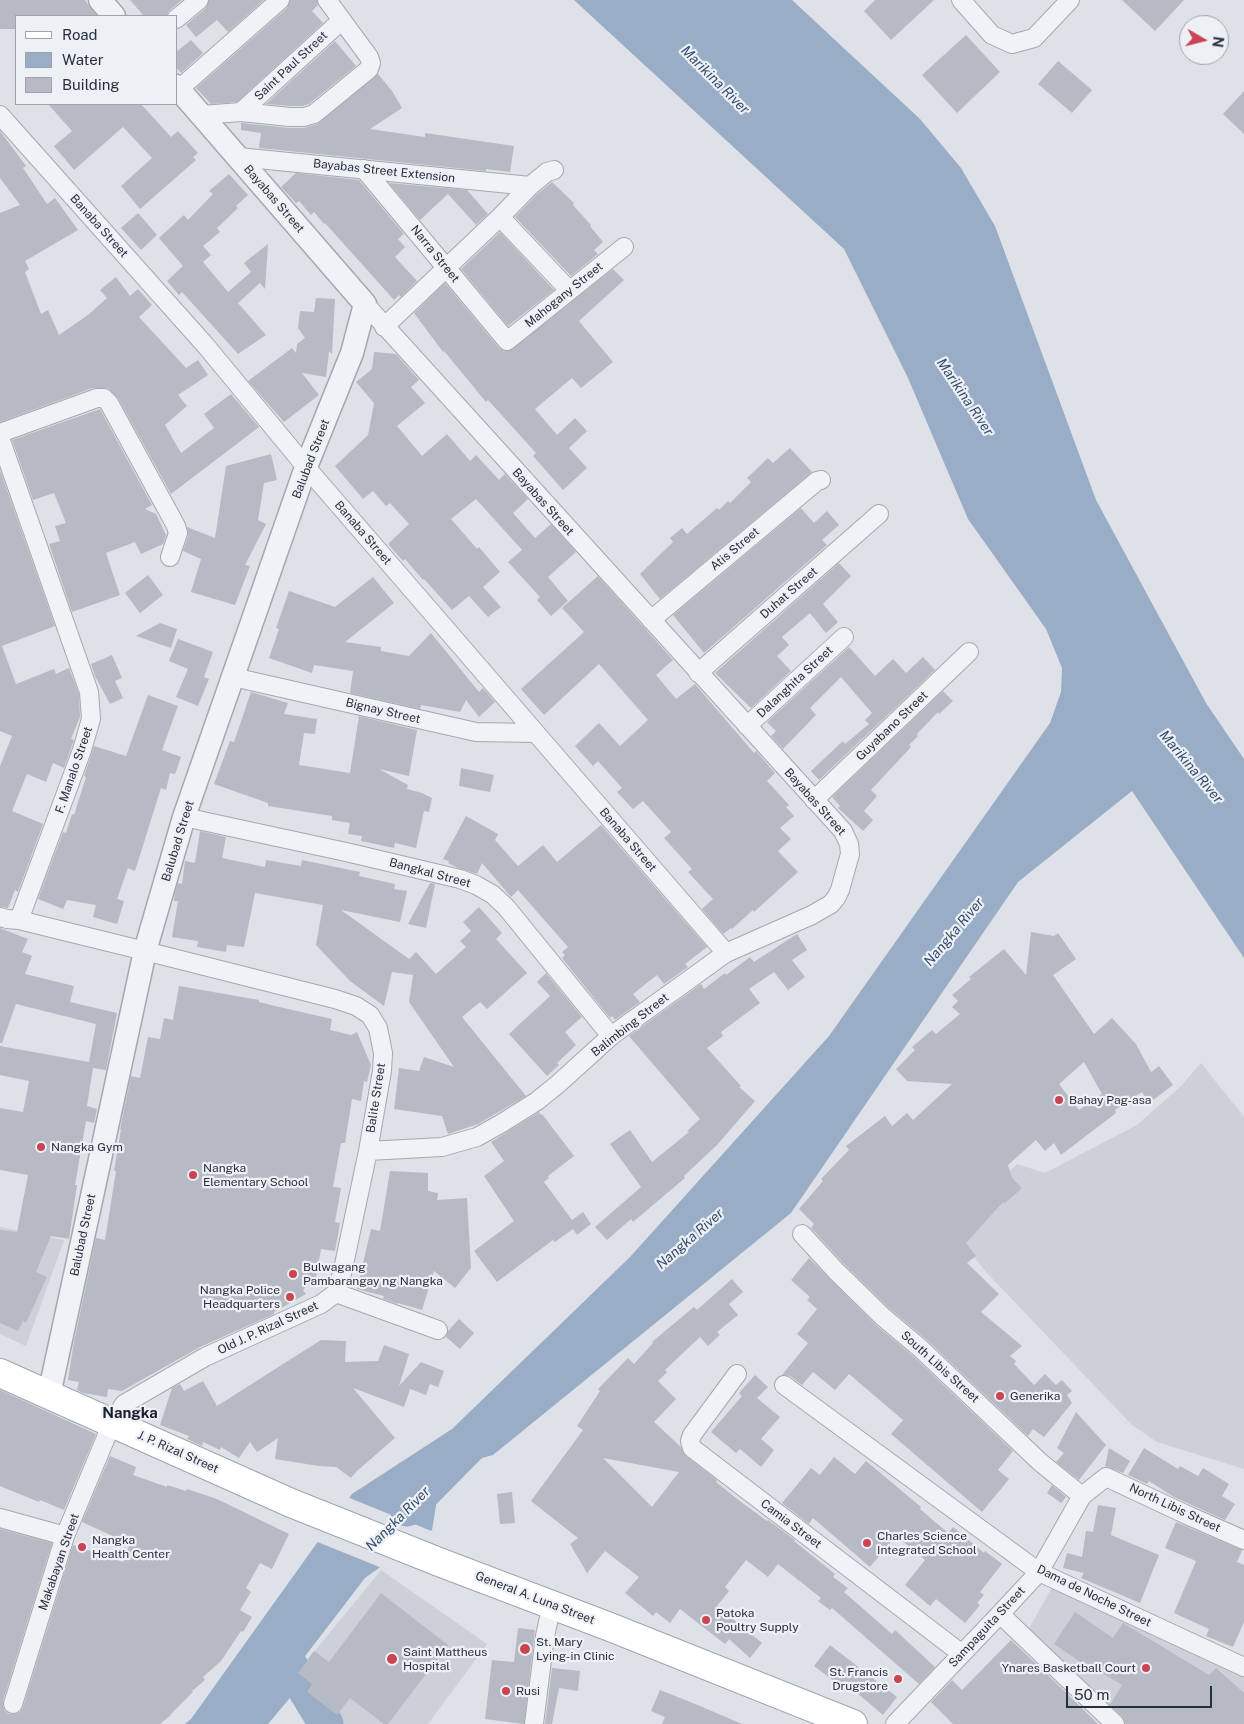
<!DOCTYPE html>
<html>
<head>
<meta charset="utf-8">
<style>
  body { margin:0 }
  #map { position:relative; width:1244px; height:1724px; overflow:hidden; background:#dee1e7; font-family:"Public Sans",sans-serif }
  canvas { display:block }
  .legend { position:absolute; left:15px; top:15px; width:162px; height:90px; box-sizing:border-box; background:#edf0f5; border:1px solid #9ea2ab; margin:0; padding:6px 9px; list-style:none; font-size:15px; color:#272e3d }
  .legend li { display:flex; align-items:center; gap:10px; height:25px }
  .legend b { width:25px; border:1px solid #9ea2ab }
  .north { position:absolute; left:1179px; top:15px; width:50px; height:50px; box-sizing:border-box; background:#edf0f5; border:1px solid #9ea2ab; border-radius:50%; rotate:98deg; font-size:14px; font-weight:700; line-height:20px; text-align:center; color:#272e3d }
  .north::after { content:''; display:block; margin:auto; width:18px; height:22px; background:#ca4452; clip-path:polygon(50% 0,100% 100%,50% 72%,0 100%) }
  .scale { position:absolute; left:1066px; top:1686px; width:146px; height:22px; box-sizing:border-box; border:2px solid #272e3d; border-top:0; padding-left:6px; font-size:15px; line-height:18px; white-space:nowrap; color:#272e3d; -webkit-text-stroke:4px #edf0f5; paint-order:stroke }
</style>
</head>
<body>
<div id="map">
<canvas width="1244" height="1724"></canvas>
<ul class="legend">
<li><b style="height:6px;background:#fff"></b>Road</li>
<li><b style="height:14px;background:#99adc7"></b>Water</li>
<li><b style="height:14px;background:#b5bac4"></b>Building</li>
</ul>
<div class="north">N</div>
<div class="scale">50 m</div>
</div>
<script>
const g = document.querySelector('canvas').getContext('2d');
g.lineJoin = 'round';
function fill(path, color) { g.fillStyle = color; g.fill(path, 'evenodd'); }
const toPath = rows => new Path2D(rows.map(r => 'M' + r).join(''));
function stroke(path, color, width, dash) { g.strokeStyle = color; g.lineWidth = width; g.lineCap = dash ? 'butt' : 'round'; g.setLineDash(dash || []); g.stroke(path); }
function label(font, color, halo, rows, align = 'center') {
  g.font = font + ' "Public Sans",sans-serif'; g.lineWidth = 4.5; g.setLineDash([]); g.textBaseline = 'middle'; g.strokeStyle = halo; g.fillStyle = color; for (const [text, x, y, turn = 0] of rows) {
    g.save(); g.translate(x, y); g.rotate((+turn || 0) * Math.PI / 180); g.textAlign = isNaN(turn) ? turn : align; if (halo) g.strokeText(text, 0, 0); g.fillText(text, 0, 0); g.restore();
  }
}
const built = toPath([
  [1201,1063,1244,1117,1244,1469,1157,1442,1132,1425,987,1273,950,1227,1017,1164,1045,1173,1137,1125,1181,1086],
  [0,1227,64,1240,26,1346,0,1334],
  [381,1570,487,1644,428,1724,339,1724,304,1695,296,1674],
  [1054,1584,1244,1677,1244,1724,1127,1724,1027,1632]
]);
const water = toPath([
  [574,0,792,0,920,119,961,168,995,226,1096,500,1206,703,1244,759,1244,958,1132,791,1018,882,791,1213,493,1455,442,1469,432,1530,365,1578,296,1668,289,1699,268,1724,185,1724,191,1719,352,1494,452,1429,630,1257,829,1036,1050,723,1061,692,1062,668,1046,629,968,519,908,378,844,249]
]);
const pier = toPath([
  [347,1497,434,1532,382,1568,315,1541]
]);
const river = toPath([
  [407,1509,483,1432],
  [276,1642,326,1724]
]);
const building = toPath([
  [0,0,85,0,97,16,16,16,16,29,0,29],
  [130,0,182,0,169,11,166,16,144,16],
  [209,0,264,0,228,32,217,20,196,37,186,25,206,8],
  [290,0,317,0,318,5,312,11,323,23,237,102,211,104,196,88,287,8],
  [875,0,934,0,891,40,864,11],
  [1122,0,1184,0,1155,31],
  [966,35,1000,72,957,113,922,75],
  [191,40,203,53,181,73,176,67,176,52],
  [335,41,356,66,309,104,302,106,291,106,266,104],
  [1058,61,1092,90,1072,113,1038,84],
  [378,74,392,91,402,108,370,129,425,137,425,133,514,146,510,172,486,169,486,171,259,148,261,133,241,130,241,123,290,128,304,128,317,124],
  [1244,91,1244,134,1223,114],
  [48,104,141,104,171,137,178,131,198,153,193,157,196,160,140,209,121,186,152,158,123,127,74,170,54,146,72,131],
  [0,131,26,166,23,168,47,204,55,198,78,230,25,261,29,269,25,272,41,314,48,310,59,335,88,315,107,298,100,290,116,277,130,296,138,289,152,305,139,317,186,368,198,360,208,375,178,395,187,406,165,425,181,453,214,428,204,414,231,394,259,427,171,494,118,398,108,388,93,388,0,422,0,213,20,205,0,178],
  [296,173,359,180,404,234,398,239,405,247,395,257,417,281,401,297,399,295,394,300,325,223,324,224,314,212,311,215,299,201,296,203,281,187],
  [229,174,248,195,236,206,238,208,217,228,220,232,203,246,211,255,203,262,228,292,251,272,244,263,268,244,265,289,260,283,238,303,266,335,238,354,182,292,179,295,167,281,183,266,159,238,184,215,188,220,213,194,209,191],
  [552,182,574,203,573,205,591,225,590,226,603,242,594,250,598,254,571,276,515,217,537,194],
  [389,183,467,190,488,214,476,225,448,194,420,220],
  [138,213,157,235,141,250,121,228],
  [500,232,554,290,508,326,461,269],
  [613,269,624,280,579,321,613,362,581,388,572,378,535,409,557,435,575,418,587,431,569,448,587,468,563,490,533,456,536,453,488,400,486,402,444,351,443,352,414,313,445,283,499,348,504,351,509,351],
  [316,298,335,299,332,354,329,351,326,377,302,373,319,395,284,422,248,381,292,348,296,353,297,344,305,338,298,328,300,311,314,312],
  [374,352,396,354,419,380,411,387,425,403,397,426,422,456,447,434,470,461,476,455,499,480,505,474,528,499,513,513,535,538,551,524,576,552,548,577,568,601,551,616,537,600,540,597,508,562,522,550,476,499,451,519,477,549,479,547,500,572,483,587,501,607,488,617,469,596,452,610,424,579,423,580,405,559,403,561,388,544,409,524,390,503,386,506,373,491,363,499,335,466,368,435,374,403,356,382,372,369],
  [100,409,152,505,145,509,156,514,166,535,163,544,141,554,135,542,106,553,120,595,72,612,49,544,60,541,55,526,66,523,54,493,33,500,12,440],
  [790,448,812,472,660,599,640,574,673,542,670,538,682,528,687,534,717,508,719,510,728,501,730,503,751,482,747,478,768,458,773,463],
  [271,454,277,480,264,483,258,520,266,524,245,565,250,566,235,605,191,592,201,559,183,551,188,536,187,527,215,538,226,466],
  [0,470,55,626,2,646,16,684,54,669,56,674,69,668,79,694,80,717,71,739,74,740,64,768,53,763,46,782,27,774,12,811,43,824,18,892,15,890,8,908,0,907,0,766,12,736,0,731],
  [801,508,814,523,827,511,839,525,822,540,827,545,704,653,673,615],
  [839,563,851,576,823,604,838,622,826,633,810,613,782,637,789,645,777,656,791,671,751,708,715,673],
  [148,575,163,595,140,613,125,593],
  [598,576,673,660,656,675,676,699,695,684,754,753,756,751,775,773,767,781,789,805,786,807,794,816,780,828,791,839,778,851,798,872,754,912,753,910,732,929,731,928,723,934,702,909,713,899,688,872,692,869,664,838,671,832,643,801,633,809,631,807,617,792,622,788,598,761,593,766,575,746,599,723,620,746,648,720,599,664,544,715,521,689,584,632,562,608],
  [373,577,394,603,345,642,381,647,381,651,409,656,431,633,479,692,483,688,495,702,479,717,466,700,460,712,421,705,420,709,350,693,353,671,314,665,312,673,269,658,279,629,276,628,289,591,335,607],
  [160,623,177,629,171,648,136,636],
  [178,639,213,652,204,677,209,679,198,706,176,697,188,669,169,661],
  [849,647,875,676,893,659,906,673,923,657,935,670,819,780,811,771,843,741,845,744,869,724,865,720,872,713,841,677,810,708,816,715,783,749,771,736,776,731,767,722],
  [112,655,122,678,115,681,123,698,110,704,96,678,96,679,91,664],
  [943,691,953,701,939,714,938,712,917,734,918,736,909,745,911,747,871,790,877,796,864,811,873,820,863,831,838,808,840,806,832,797],
  [251,692,288,703,284,714,317,719,315,734,304,733,299,765,350,773,359,716,417,730,409,776,379,769,408,785,407,789,422,793,432,798,429,812,424,811,416,848,395,843,394,848,361,841,362,836,348,834,350,823,332,820,332,816,268,806,268,803,214,784,230,741,234,742],
  [148,695,178,706,162,750,181,757,175,774,170,773,166,790,161,788,135,871,128,868,117,899,124,901,117,924,93,917,96,905,67,900,63,909,38,899,63,832,66,833,72,814,74,815,86,777,84,776,94,746,126,756],
  [461,768,494,775,490,792,459,786],
  [466,816,498,834,495,840,518,866,543,845,557,862,601,825,707,947,685,964,688,967,664,984,657,975,633,994,640,1002,615,1020,612,1016,610,1018,562,958,565,955,562,952,568,947,518,890,511,897,482,863,477,874,458,868,448,863,449,861,443,859],
  [200,831,226,837,222,858,265,867,266,860,301,866,302,860,360,872,359,876,395,884,394,889,407,891,400,922,341,910,409,959,416,952,436,974,466,947,460,941,471,931,463,922,479,907,502,933,496,939,527,973,487,1009,480,1002,462,1017,526,1096,478,1124,448,1134,442,1116,394,1109,399,1068,419,1071,424,1057,454,1067,409,1002,413,975,392,972,384,1006,350,981,316,945,323,905,255,893,244,947,227,945,226,952,197,947,198,941,172,937,178,901,174,901,175,893,178,883,182,884,185,861,195,863],
  [430,883,435,884,426,928,408,924],
  [0,928,28,939,22,952,32,956,25,974,74,986,70,1002,117,1013,106,1070,93,1068,87,1106,97,1109,94,1123,86,1121,75,1185,77,1185,69,1239,51,1236,36,1272,47,1277,26,1323,23,1321,18,1331,0,1323,0,1230,17,1232,28,1175,0,1170,0,1108,23,1112,29,1081,0,1075,0,1046,89,1062,96,1024,16,1004,2,1043,0,1043],
  [1031,932,1054,936,1058,933,1076,959,1053,975,1094,1034,1112,1018,1136,1044,1151,1072,1159,1066,1173,1085,1149,1103,1142,1092,1115,1110,1116,1113,1061,1155,1054,1143,1045,1151,1036,1140,1008,1165,1012,1178,1022,1188,1004,1204,1003,1202,966,1243,976,1256,967,1263,999,1294,981,1312,1022,1346,1010,1356,1016,1361,1014,1364,1034,1385,1045,1374,1056,1385,1062,1380,1072,1391,1067,1395,1072,1403,1044,1437,1033,1429,1028,1436,927,1340,890,1309,844,1264,811,1228,814,1224,799,1209,823,1181,821,1179,849,1150,846,1146,885,1116,892,1126,907,1113,913,1120,952,1084,907,1081,896,1069,915,1050,912,1047,932,1030,936,1034,960,1014,952,1007,958,1001,952,995,971,979,969,977,1004,949,1026,975],
  [1084,1062,1102,1094,1079,1110,1059,1084],
  [797,934,807,950,792,960,805,977,788,990,774,972,749,989,760,1003,721,1032,723,1036,707,1048,741,1086,739,1087,755,1101,717,1145,684,1176,685,1178,633,1222,631,1219,607,1240,595,1227,641,1187,610,1144,630,1130,652,1162,689,1132,687,1131,700,1119,629,1036,701,984,704,989,725,973,726,975,750,957,754,962],
  [546,973,582,1017,565,1032,576,1045,557,1063,559,1065,547,1076,509,1034,550,996,537,982],
  [179,986,259,1000,259,1002,275,1006,332,1019,330,1030,351,1035,357,1032,371,1065,367,1082,364,1081,361,1101,352,1099,345,1143,341,1143,333,1187,341,1188,335,1222,340,1223,335,1251,321,1249,316,1277,303,1290,306,1294,274,1312,274,1314,200,1347,122,1391,108,1389,107,1397,83,1393,77,1390,79,1382,68,1380,74,1342,96,1238,105,1240,116,1171,114,1171,121,1129,120,1129,131,1076,140,1078,148,1037,160,1039,164,1018,173,1020],
  [539,1112,541,1115,542,1114,574,1156,548,1176,549,1178,544,1182,572,1220,583,1212,591,1224,577,1235,573,1229,555,1242,553,1240,497,1282,474,1251,514,1221,484,1176,504,1161,491,1142],
  [390,1171,428,1173,428,1191,438,1193,437,1200,467,1198,471,1268,455,1288,434,1271,422,1310,398,1303,398,1304,383,1299,384,1296,357,1289,371,1229,380,1231],
  [809,1258,876,1325,913,1356,1013,1451,998,1470,1009,1479,982,1512,891,1434,903,1420,849,1374,835,1390,813,1372,802,1385,790,1376,782,1375,808,1343,797,1334,817,1309,807,1300,810,1297,791,1280],
  [732,1279,743,1292,729,1304,738,1315,717,1332,720,1335,708,1346,700,1337,665,1370,667,1372,658,1381,676,1399,654,1422,681,1447,686,1456,717,1480,716,1482,741,1502,767,1521,768,1520,795,1540,794,1541,835,1574,833,1577,848,1588,844,1592,892,1634,895,1630,935,1667,919,1684,832,1608,830,1610,818,1601,821,1598,778,1564,768,1577,746,1560,725,1587,729,1591,717,1606,762,1643,750,1658,729,1639,725,1644,680,1609,670,1623,656,1612,653,1616,625,1593,639,1577,605,1551,587,1573,570,1544,578,1538,531,1501,583,1430,577,1426,600,1391,598,1389,628,1358,634,1364,653,1343,652,1342,671,1326,694,1307,697,1310],
  [603,1458,679,1472,652,1507],
  [459,1319,474,1333,460,1349,446,1337,448,1331],
  [321,1340,346,1341,345,1362,378,1361,384,1345,409,1354,399,1386,421,1362,444,1371,438,1387,430,1384,426,1395,410,1389,404,1407,353,1388,395,1438,357,1471,351,1478,336,1467,319,1466,275,1459,278,1438,257,1452,250,1442,239,1458,221,1447,220,1450,203,1442,202,1446,187,1439,189,1436,160,1425,172,1388,180,1384,184,1391,203,1381,217,1406],
  [755,1375,768,1387,757,1398,780,1417,761,1439,774,1450,761,1467,740,1449,736,1453,711,1432,742,1396,739,1393],
  [0,1390,96,1434,64,1510,40,1500,39,1502,0,1486],
  [1076,1412,1106,1445,1079,1480,1056,1462,1064,1453,1057,1448],
  [1109,1448,1130,1461,1123,1473,1105,1466],
  [1144,1448,1178,1469,1180,1466,1198,1476,1203,1468,1229,1484,1222,1496,1235,1504,1225,1520,1174,1497,1149,1481,1147,1484,1128,1475],
  [110,1456,136,1467,133,1475,167,1487,167,1485,186,1491,187,1489,217,1499,289,1534,272,1569,260,1563,246,1588,251,1592,240,1610,252,1617,243,1632,241,1631,221,1661,203,1677,205,1680,192,1691,193,1692,171,1714,171,1715,160,1724,0,1724,0,1529,52,1543,3,1701,3,1706,5,1711,9,1714,15,1714,20,1712,23,1707,73,1545,123,1562,130,1544,82,1522],
  [834,1457,855,1474,866,1461,921,1507,920,1509,948,1533,953,1527,984,1553,985,1551,1002,1564,980,1592,984,1595,977,1603,980,1605,965,1623,936,1599,930,1606,905,1585,925,1560,896,1536,870,1567,813,1518,809,1524,782,1503,811,1468,820,1475],
  [1052,1485,1066,1497,1061,1503,1047,1493],
  [512,1492,515,1523,500,1524,497,1494],
  [1098,1505,1116,1508,1111,1535,1159,1555,1140,1603,1081,1578,1084,1573,1063,1568,1067,1553,1082,1557,1086,1531,1093,1532],
  [1176,1522,1242,1550,1237,1562,1244,1565,1244,1622,1233,1647,1206,1636,1209,1629,1174,1613,1196,1561,1165,1548],
  [381,1593,448,1645,388,1724,384,1724,350,1698,337,1715,307,1692,312,1684,298,1673,314,1651,329,1662],
  [1075,1612,1113,1638,1123,1623,1209,1675,1216,1668,1244,1693,1244,1724,1125,1724,1123,1717,1110,1705,1122,1685,1083,1661,1082,1663,1054,1644],
  [518,1628,535,1630,524,1724,485,1719,492,1660,514,1662],
  [1011,1640,1048,1675,1098,1724,953,1724,931,1702,952,1680,962,1690],
  [830,1645,897,1697,883,1715,849,1686,846,1690,814,1666],
  [552,1668,580,1671,578,1691,559,1688,552,1724,545,1724],
  [660,1690,700,1706,742,1724,662,1724,665,1717,651,1711]
]);
const minor = toPath([
  [961,0,992,35,1012,44,1034,38,1070,0],
  [176,19,199,0],
  [179,89,280,0],
  [241,112,342,20],
  [0,115,206,346,306,467,726,953],
  [201,115,241,112,290,117,304,117,314,114,369,69,371,63,369,57,327,0],
  [238,157,530,186],
  [364,169,507,341,624,247],
  [500,217,569,290],
  [365,304,843,831,849,844,850,854,840,890,836,898,831,904,812,915,726,953,611,1036,558,1084,537,1101,502,1123,477,1137,442,1147,368,1151],
  [384,327,500,217,530,186,547,172,554,170],
  [0,433,97,398,104,398,109,403,176,526,178,533,170,557],
  [0,438,89,692,91,719,82,750,19,920],
  [651,620,817,481,821,480],
  [698,673,879,514],
  [233,677,476,732,534,733],
  [747,726,844,637],
  [814,800,969,652],
  [184,817,346,852,460,879,476,885,492,894,506,907,611,1036],
  [0,917,7,919,19,920,145,951,335,999,356,1006,370,1015,378,1028,383,1053,382,1071,368,1151,342,1274,336,1293,321,1304,205,1357,124,1404,112,1423,65,1536,13,1704],
  [802,1234,836,1271,883,1317,920,1348,1040,1462,1082,1496],
  [336,1293,438,1330],
  [737,1374,692,1435,690,1441,692,1448,962,1654],
  [784,1385,1039,1572,1244,1667],
  [0,1518,65,1536],
  [1000,1614,1115,1724],
  [534,1724,545,1636,552,1604],
  [895,1724,1000,1614,1039,1572,1082,1496,1106,1477,1187,1515,1244,1540]
]);
const tertiary = toPath([
  [100,0,114,16],
  [49,1395,145,951,184,817,306,467,352,353,365,304,176,86]
]);
const primary = toPath([
  [0,1373,291,1503,439,1562,610,1627,853,1724]
]);
const markers = [
  [1059,1100,5,"#ca4452"],
  [41,1147,5,"#ca4452"],
  [193,1175,5,"#ca4452"],
  [293,1274,5,"#ca4452"],
  [290,1297,5,"#ca4452"],
  [1000,1396,5,"#ca4452"],
  [867,1543,5,"#ca4452"],
  [82,1547,5,"#ca4452"],
  [706,1620,5,"#ca4452"],
  [525,1649,6,"#ca4452"],
  [392,1659,6,"#ca4452"],
  [1146,1668,5,"#ca4452"],
  [898,1679,5,"#ca4452"],
  [506,1691,5,"#ca4452"]
];
const streetNames = [
  ["Saint Paul Street",291,66,-43],
  ["Bayabas Street Extension",384,171,6],
  ["Bayabas Street",274,199,49],
  ["Banaba Street",99,226,48],
  ["Narra Street",435,254,51],
  ["Mahogany Street",564,295,-39],
  ["Balubad Street",311,459,-69],
  ["Bayabas Street",543,502,48],
  ["Banaba Street",363,533,49],
  ["Atis Street",735,549,-40],
  ["Duhat Street",789,593,-41],
  ["Dalanghita Street",795,682,-43],
  ["Bignay Street",383,711,13],
  ["Guyabano Street",892,726,-44],
  ["F. Manalo Street",74,770,-71],
  ["Bayabas Street",815,802,48],
  ["Banaba Street",628,840,49],
  ["Balubad Street",178,841,-73],
  ["Bangkal Street",430,873,15],
  ["Balimbing Street",630,1025,-38],
  ["Balite Street",376,1098,-81],
  ["Balubad Street",83,1235,-78],
  ["Old J. P. Rizal Street",268,1328,-25],
  ["South Libis Street",940,1367,42],
  ["J. P. Rizal Street",178,1452,24],
  ["North Libis Street",1175,1508,25],
  ["Camia Street",791,1524,37],
  ["Makabayan Street",59,1562,-71],
  ["Dama de Noche Street",1094,1596,26],
  ["General A. Luna Street",535,1598,21],
  ["Sampaguita Street",987,1627,-47]
];
const poiNames = [
  ["Bahay Pag-asa",1069,1100],
  ["Nangka Gym",51,1147],
  ["Nangka",203,1168],
  ["Elementary School",203,1182],
  ["Bulwagang",303,1267],
  ["Pambarangay ng Nangka",303,1281],
  ["Nangka Police",280,1290,"right"],
  ["Headquarters",280,1304,"right"],
  ["Generika",1010,1396],
  ["Charles Science",877,1536],
  ["Integrated School",877,1550],
  ["Nangka",92,1540],
  ["Health Center",92,1554],
  ["Patoka",716,1613],
  ["Poultry Supply",716,1627],
  ["St. Mary",536,1642],
  ["Lying-in Clinic",536,1656],
  ["Saint Mattheus",403,1652],
  ["Hospital",403,1666],
  ["Ynares Basketball Court",1136,1668,"right"],
  ["St. Francis",888,1672,"right"],
  ["Drugstore",888,1686,"right"],
  ["Rusi",516,1691]
];
const waterNames = [
  ["Marikina River",715,80,45],
  ["Marikina River",965,397,56],
  ["Marikina River",1191,767,50],
  ["Nangka River",954,932,-50],
  ["Nangka River",690,1239,-41],
  ["Nangka River",398,1519,-45]
];
const quarterNames = [
  ["Nangka",130,1413]
];
fill(built, '#ccd0d9');
fill(water, '#99adc7');
fill(pier, '#dee1e7');
stroke(river, '#99adc7', 35);
fill(building, '#b5bac4');
stroke(minor, '#a3a8b1', 20);
stroke(tertiary, '#a3a8b1', 25);
stroke(primary, '#9da5b2', 30);
stroke(minor, '#f0f2f5', 18);
stroke(tertiary, '#f0f2f5', 22);
stroke(primary, '#fff', 28);
for (const [x, y, r, color] of markers) { const dot = new Path2D(); dot.arc(x, y, r, 0, 2 * Math.PI); g.fillStyle = color; g.fill(dot); stroke(dot, '#edf0f5', 2); }
label('12px', '#272e3d', '#edf0f5', streetNames);
label('12px', '#272e3d', '#edf0f5', poiNames, 'left');
label('italic 14px', '#334b70', '#edf0f5', waterNames);
label('bold 15px', '#1a202e', '#edf0f5', quarterNames);
</script>
</body>
</html>
